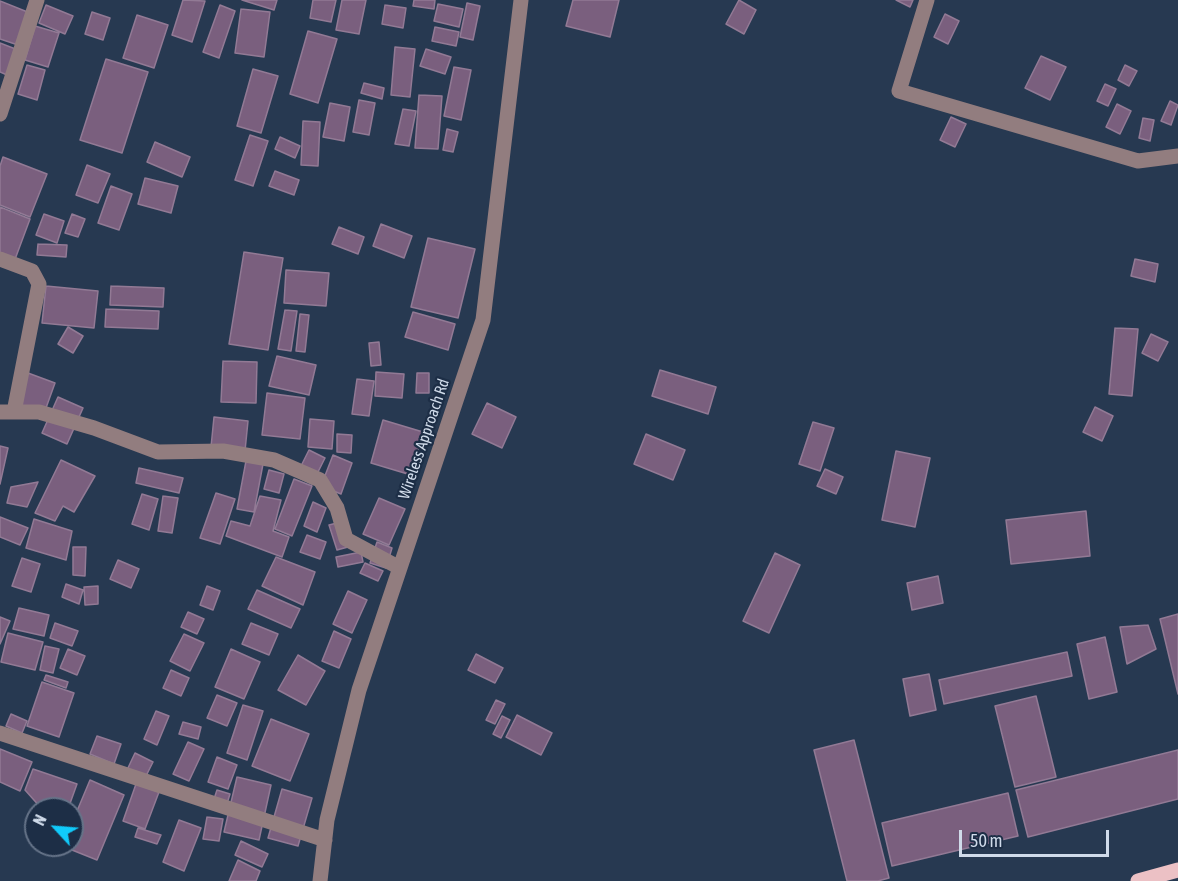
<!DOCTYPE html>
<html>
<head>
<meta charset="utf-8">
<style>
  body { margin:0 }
  #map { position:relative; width:1178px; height:881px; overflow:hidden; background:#273951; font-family:"Asap Condensed",sans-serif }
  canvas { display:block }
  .north { position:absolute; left:24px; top:797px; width:60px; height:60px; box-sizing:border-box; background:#1d2e46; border:2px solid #657388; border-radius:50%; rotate:296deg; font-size:16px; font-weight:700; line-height:24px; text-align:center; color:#d0dbea }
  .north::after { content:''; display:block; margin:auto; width:21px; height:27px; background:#11cafa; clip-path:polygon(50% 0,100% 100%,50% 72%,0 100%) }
  .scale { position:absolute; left:959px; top:830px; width:150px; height:27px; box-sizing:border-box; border:3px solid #d0dbea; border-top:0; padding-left:8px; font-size:18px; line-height:21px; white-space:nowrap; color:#d0dbea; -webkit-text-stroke:4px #1d2e46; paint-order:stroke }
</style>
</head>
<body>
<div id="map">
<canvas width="1178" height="881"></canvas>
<div class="north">N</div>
<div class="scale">50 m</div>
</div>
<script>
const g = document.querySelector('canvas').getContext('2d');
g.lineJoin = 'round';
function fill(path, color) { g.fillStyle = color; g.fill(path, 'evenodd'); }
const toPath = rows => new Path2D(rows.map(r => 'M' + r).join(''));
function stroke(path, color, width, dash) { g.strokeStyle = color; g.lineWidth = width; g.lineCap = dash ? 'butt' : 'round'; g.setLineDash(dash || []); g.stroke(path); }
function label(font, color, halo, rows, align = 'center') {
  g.font = font + ' "Asap Condensed",sans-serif'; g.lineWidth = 4.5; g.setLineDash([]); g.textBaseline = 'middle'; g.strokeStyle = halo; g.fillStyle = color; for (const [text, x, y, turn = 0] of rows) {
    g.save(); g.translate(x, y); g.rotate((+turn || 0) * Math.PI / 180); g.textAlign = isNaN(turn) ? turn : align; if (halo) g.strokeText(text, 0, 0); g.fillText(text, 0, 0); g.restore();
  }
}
const building = toPath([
  [183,0,205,1,192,42,172,35,183,0],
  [242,0,277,0,274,10,242,0],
  [313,0,336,0,331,22,310,18,313,0],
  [342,0,366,0,359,34,336,30,342,0],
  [414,0,435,0,434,9,413,6,414,0],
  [573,0,619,0,610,37,566,26,573,0],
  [739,0,756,10,744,34,726,24,739,0],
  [896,0,913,0,910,7,896,0],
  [0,1,30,13,18,45,0,39,0,1],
  [467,3,480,6,473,40,460,37,467,3],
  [438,4,463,9,459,27,434,21,438,4],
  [46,5,73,16,65,34,39,23,46,5],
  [220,5,235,11,219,58,203,52,220,5],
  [385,5,406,8,403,28,382,24,385,5],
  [241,9,270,12,264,57,235,53,241,9],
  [92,12,110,18,103,40,85,34,92,12],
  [945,14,959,21,948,44,934,37,945,14],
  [137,15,168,25,154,68,123,58,137,15],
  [35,26,59,33,48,67,25,60,35,26],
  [435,27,459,32,456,46,432,41,435,27],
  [308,31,337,39,318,103,290,94,308,31],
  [0,43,18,50,7,75,0,72,0,43],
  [395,47,415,49,410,97,391,95,395,47],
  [426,49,451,57,445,74,420,66,426,49],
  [1041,56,1066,67,1050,100,1025,88,1041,56],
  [106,59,148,72,122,153,80,140,106,59],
  [27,65,45,70,37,100,18,94,27,65],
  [1125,65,1137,71,1129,86,1118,80,1125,65],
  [454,67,471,70,461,120,444,116,454,67],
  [253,69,278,76,261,133,237,126,253,69],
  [364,83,384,88,382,99,361,93,364,83],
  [1105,84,1116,89,1108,106,1097,101,1105,84],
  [419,95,442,96,438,149,415,148,419,95],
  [359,100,375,103,369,135,353,132,359,100],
  [1170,101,1178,105,1171,125,1161,121,1170,101],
  [330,103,350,107,344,141,323,137,330,103],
  [1117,104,1131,111,1120,134,1106,127,1117,104],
  [403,109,416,111,409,146,395,144,403,109],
  [951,117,966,124,955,147,940,140,951,117],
  [1143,118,1154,120,1150,141,1139,138,1143,118],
  [303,121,320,122,318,166,301,165,303,121],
  [447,129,458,132,453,152,443,150,447,129],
  [250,135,268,141,253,186,235,180,250,135],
  [280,137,300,146,295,158,275,149,280,137],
  [155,142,190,157,182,177,147,162,155,142],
  [3,157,47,174,30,217,0,205,0,166,3,157],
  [87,165,110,174,98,203,76,195,87,165],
  [275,171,299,180,294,195,269,186,275,171],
  [145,178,178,186,171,213,138,204,145,178],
  [111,186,132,194,119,230,98,223,111,186],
  [0,207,30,219,14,262,0,256,0,207],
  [44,214,64,221,57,243,36,235,44,214],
  [72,214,85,219,78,237,65,233,72,214],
  [381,224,412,236,404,258,373,246,381,224],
  [339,227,364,237,358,254,332,244,339,227],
  [428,238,475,249,458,318,411,307,428,238],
  [38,244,67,245,66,257,37,255,38,244],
  [244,252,283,258,268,350,229,344,244,252],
  [1135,259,1158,264,1155,282,1131,276,1135,259],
  [286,270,329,273,326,306,284,303,286,270],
  [46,286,98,291,94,328,42,323,46,286],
  [111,286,164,288,163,307,110,305,111,286],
  [106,309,159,311,158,329,105,327,106,309],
  [285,310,297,311,291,351,278,349,285,310],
  [413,312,455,324,448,350,405,337,413,312],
  [300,314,309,315,305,352,296,351,300,314],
  [68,327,83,336,73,353,58,344,68,327],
  [1115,328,1138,329,1132,396,1109,394,1115,328],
  [1151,334,1168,342,1158,361,1142,353,1151,334],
  [379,342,381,365,371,366,369,343,379,342],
  [277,356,316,365,309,395,269,386,277,356],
  [223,361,257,362,256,403,221,402,223,361],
  [660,370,716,387,708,414,652,396,660,370],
  [376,372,404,374,402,398,375,396,376,372],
  [28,373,55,383,42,419,15,408,28,373],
  [417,373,429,373,429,393,416,393,417,373],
  [357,379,374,381,369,416,352,414,357,379],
  [267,393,305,398,300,439,262,435,267,393],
  [58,397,83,408,67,444,42,433,58,397],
  [487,403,516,417,502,448,472,434,487,403],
  [1095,407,1113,416,1102,441,1083,432,1095,407],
  [214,417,248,421,245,451,211,447,214,417],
  [310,419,334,421,332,449,308,447,310,419],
  [383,420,423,432,411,475,371,463,383,420],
  [813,422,834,428,820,471,799,464,813,422],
  [337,434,352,435,351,453,337,452,337,434],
  [646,434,685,450,673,480,634,464,646,434],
  [0,446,8,448,0,484,0,446],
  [309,450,325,458,312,484,296,476,309,450],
  [896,451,930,458,915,527,882,520,896,451],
  [333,455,352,463,341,494,321,486,333,455],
  [61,460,95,476,74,512,63,506,55,521,35,513,61,460],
  [246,461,263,464,254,512,237,509,246,461],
  [139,468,183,478,179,493,136,483,139,468],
  [825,469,843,477,836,494,817,486,825,469],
  [269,470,284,474,279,493,264,489,269,470],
  [294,479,312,486,292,536,275,529,294,479],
  [38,482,27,507,7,503,11,487,38,482],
  [216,493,235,499,220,544,200,538,216,493],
  [142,494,158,499,149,530,132,524,142,494],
  [163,496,178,498,172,533,158,531,163,496],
  [260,496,281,500,273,531,289,537,282,557,226,536,231,521,250,526,260,496],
  [379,498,405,509,389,545,363,534,379,498],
  [313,502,326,508,317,532,304,526,313,502],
  [1086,511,1090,556,1011,564,1006,520,1086,511],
  [0,517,28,528,20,545,0,537,0,517],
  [34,519,72,531,66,560,26,548,34,519],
  [341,522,348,547,337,550,329,525,341,522],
  [307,535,326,542,320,559,300,552,307,535],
  [377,542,392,548,386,568,370,563,377,542],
  [73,547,86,547,85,576,73,575,73,547],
  [361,552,363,562,338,567,336,557,361,552],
  [775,553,800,565,769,633,743,621,775,553],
  [276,557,315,572,303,605,262,586,276,557],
  [22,558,40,564,31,592,12,586,22,558],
  [118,560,139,569,131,588,110,579,118,560],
  [365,563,383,571,378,581,360,573,365,563],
  [938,576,943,603,912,610,907,583,938,576],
  [66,584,83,590,79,604,62,597,66,584],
  [98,586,98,604,85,605,84,587,98,586],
  [207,586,220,591,213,610,200,605,207,586],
  [257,590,300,609,291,628,248,609,257,590],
  [348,591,367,600,352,633,333,624,348,591],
  [19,608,49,615,44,636,13,629,19,608],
  [188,612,204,619,197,634,181,627,188,612],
  [1178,614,1178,694,1160,619,1178,614],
  [0,617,10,621,0,644,0,617],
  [55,623,78,631,72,646,50,638,55,623],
  [251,623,278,634,269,655,242,644,251,623],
  [1148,625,1156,649,1127,664,1120,627,1148,625],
  [334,631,351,639,339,668,322,661,334,631],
  [8,633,43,642,35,670,1,662,8,633],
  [184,634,204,643,190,671,170,661,184,634],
  [1105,637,1117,692,1089,699,1077,644,1105,637],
  [45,646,59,649,53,673,40,670,45,646],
  [68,649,85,656,77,675,60,668,68,649],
  [231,649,260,662,244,699,215,687,231,649],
  [1067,652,1072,676,944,704,939,680,1067,652],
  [476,654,503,668,495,683,468,670,476,654],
  [298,655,325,671,306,705,278,690,298,655],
  [171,670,189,678,181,696,163,688,171,670],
  [929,674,936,710,910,716,903,679,929,674],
  [46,675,68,682,66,688,44,680,46,675],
  [42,682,74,693,59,737,27,726,42,682],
  [217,695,237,703,227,726,207,718,217,695],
  [1036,696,1056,777,1015,787,995,706,1036,696],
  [496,700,505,704,495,724,486,720,496,700],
  [243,705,263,711,247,760,227,753,243,705],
  [156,711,169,716,157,745,144,739,156,711],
  [11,714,27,721,22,733,6,726,11,714],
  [517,715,552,733,541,755,506,737,517,715],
  [502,716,510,720,501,738,493,734,502,716],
  [271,719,309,734,290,781,252,766,271,719],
  [183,722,201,727,198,739,179,734,183,722],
  [97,736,121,744,114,764,90,754,97,736],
  [854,740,889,878,878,881,847,881,814,750,854,740],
  [188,742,204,749,189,781,173,774,188,742],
  [0,749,32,762,20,791,0,782,0,749],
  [1178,750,1178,799,1028,837,1016,790,1178,750],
  [135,753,153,762,145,778,127,770,135,753],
  [217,757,237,765,228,789,208,782,217,757],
  [33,769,77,784,68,809,42,809,25,790,33,769],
  [237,777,271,785,259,840,224,832,237,777],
  [90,780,124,795,97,860,62,846,72,845,72,823,90,780],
  [136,784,159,792,145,829,123,821,136,784],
  [282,789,312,798,298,846,268,838,282,789],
  [217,790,230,794,224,813,211,808,217,790],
  [1008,793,1018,836,892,866,882,823,1008,793],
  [207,817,223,819,219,841,203,839,207,817],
  [179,820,201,828,184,871,163,862,179,820],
  [138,828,161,835,157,844,135,837,138,828],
  [241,841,268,854,262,867,235,855,241,841],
  [238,860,260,871,256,881,229,881,238,860]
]);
const minor = toPath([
  [927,0,899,91,1138,161,1178,156],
  [0,114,37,0],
  [0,259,32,271,39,284,14,412],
  [0,412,39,412,94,428,158,452,223,451,274,460,320,480,337,508,346,539,400,568],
  [0,733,325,840],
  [320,881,327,820,359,690,483,320,521,0]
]);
const major = toPath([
  [1138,881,1178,870]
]);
const streetNames = [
  ["Wireless Approach Rd",424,439,-71]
];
fill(building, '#7a5f7e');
stroke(building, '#927a95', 1.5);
stroke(minor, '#927d7f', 15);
stroke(major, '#ecc1c5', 15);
label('16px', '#d0dbea', '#1d2e46', streetNames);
</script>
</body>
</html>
